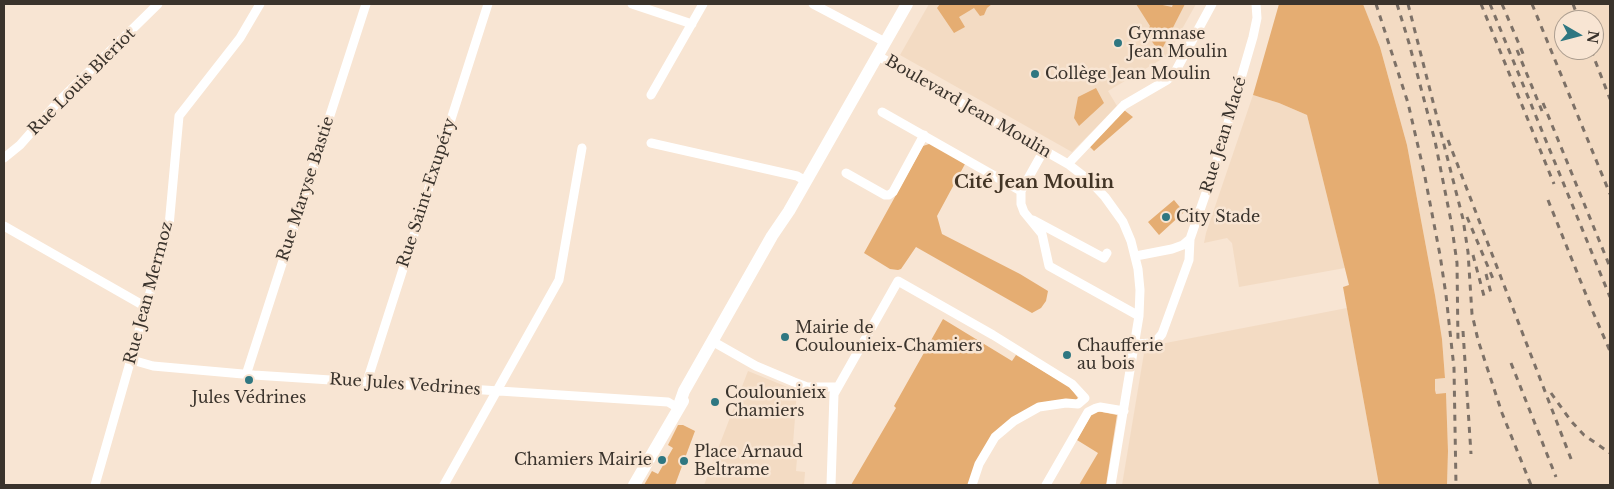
<!DOCTYPE html>
<html>
<head>
<meta charset="utf-8">
<style>
  body { margin:0 }
  #map { position:relative; width:1614px; height:489px; overflow:hidden; background:#f8e5d3; font-family:"Libre Baskerville",serif }
  canvas { display:block }
  .frame { position:absolute; inset:0; border:5px solid #3a332c; pointer-events:none }
  .north { position:absolute; left:1554px; top:10px; width:50px; height:50px; box-sizing:border-box; background:#f8e5d3; border:1px solid #ac9e90; border-radius:50%; rotate:98deg; font-size:14px; font-weight:700; line-height:20px; text-align:center; color:#3a332c }
  .north::after { content:''; display:block; margin:auto; width:18px; height:22px; background:#2f7781; clip-path:polygon(50% 0,100% 100%,50% 72%,0 100%) }
</style>
</head>
<body>
<div id="map">
<canvas width="1614" height="489"></canvas>
<div class="frame"></div>
<div class="north">N</div>
</div>
<script>
const g = document.querySelector('canvas').getContext('2d');
g.lineJoin = 'round';
function fill(path, color) { g.fillStyle = color; g.fill(path, 'evenodd'); }
const toPath = rows => new Path2D(rows.map(r => 'M' + r).join(''));
function stroke(path, color, width, dash) { g.strokeStyle = color; g.lineWidth = width; g.lineCap = dash ? 'butt' : 'round'; g.setLineDash(dash || []); g.stroke(path); }
function label(font, color, halo, rows, align = 'center') {
  g.font = font + ' "Libre Baskerville",serif'; g.lineWidth = 5; g.setLineDash([]); g.textBaseline = 'middle'; g.strokeStyle = halo; g.fillStyle = color; for (const [text, x, y, turn = 0] of rows) {
    g.save(); g.translate(x, y); g.rotate((+turn || 0) * Math.PI / 180); g.textAlign = isNaN(turn) ? turn : align; if (halo) g.strokeText(text, 0, 0); g.fillText(text, 0, 0); g.restore();
  }
}
const built = toPath([
  [929,4,1196,4,1167,56,1108,91,1117,106,1072,152,900,55],
  [1363,4,1610,4,1610,485,1447,485,1448,451,1446,394,1436,394,1435,389,1435,379,1445,378,1442,339,1435,295,1407,145,1380,47],
  [1564,20,1594,20,1594,50,1564,50],
  [1253,95,1279,103,1307,115,1345,268,1239,287,1232,243,1227,238,1204,243,1206,233],
  [1347,308,1379,485,1122,485,1145,347],
  [748,371,797,391,793,444,798,445,796,471,805,472,804,485,704,485]
]);
const green = toPath([
  [940,4,992,4,987,8,984,15,980,16,974,8,959,17,965,27,954,33,937,8],
  [1136,4,1158,4,1172,7,1173,4,1185,4,1160,53,1146,33,1150,26],
  [1279,4,1363,4,1380,47,1407,145,1435,295,1442,339,1445,378,1435,379,1435,390,1436,394,1446,393,1448,451,1447,485,1379,485,1343,287,1349,285,1307,115,1279,103,1253,95],
  [1096,88,1104,103,1079,126,1074,118,1078,97],
  [1124,110,1133,117,1094,151,1090,147],
  [929,144,932,144,965,164,937,216,942,234,1020,274,1048,291,1046,301,1041,308,1032,313,916,247,901,269,898,270,890,269,864,253,923,146],
  [1174,200,1184,212,1159,235,1148,222],
  [943,319,1012,361,1016,355,1070,387,1080,401,1040,405,993,436,969,485,851,485,896,408,894,406],
  [1097,411,1117,415,1106,485,1079,485,1098,453,1077,440,1091,415],
  [678,425,683,425,695,431,675,485,644,485,652,471,658,474,673,448,668,445]
]);
const street = toPath([
  [632,4,692,24],
  [813,4,885,42],
  [878,56,1068,164,1090,181,1105,197,1123,222,1131,241,1138,269,1140,290,1139,316,1111,485],
  [651,95,703,4],
  [882,112,1021,191],
  [651,143,797,176,806,181],
  [1044,150,1021,191,1021,204,1024,212,1042,234,1049,266,1139,316],
  [4,158,20,145,57,103,158,4],
  [1068,164,1124,105,1167,80,1174,74,1212,4],
  [846,173,885,195,889,195,893,192,924,135],
  [1033,220,1104,258,1107,253],
  [4,226,146,307],
  [1136,256,1172,249,1183,245,1190,239,1216,164,1253,37,1257,18,1256,4],
  [712,341,756,366,794,382,807,387,837,387],
  [1135,344,1152,343,1157,340,1162,334,1189,260,1190,239],
  [132,360,153,366,254,375,668,402,678,408],
  [246,375,366,4],
  [369,383,369,375,488,4],
  [95,485,169,226,179,116,240,38,260,4],
  [444,485,559,280,582,148],
  [831,485,834,394,898,281,993,335,1072,384,1085,398,1078,404,1066,403,1039,407,1014,421,995,437,979,464,972,485],
  [1046,485,1088,412,1096,408,1100,407,1124,411]
]);
const secondary = toPath([
  [678,408,684,391,772,236,789,211,907,4],
  [634,485,683,401]
]);
const rail = toPath([
  [1376,4,1408,103,1424,172,1440,255,1446,295,1454,368,1456,485],
  [1397,4,1409,43,1435,141,1451,221,1457,263,1458,342],
  [1408,4,1463,219,1468,252,1472,314,1478,340,1502,413,1531,485],
  [1481,4,1554,184],
  [1490,4,1610,297],
  [1502,4,1524,56],
  [1532,4,1610,194],
  [1573,4,1579,20],
  [1517,50,1542,111],
  [1591,50,1610,99],
  [1543,103,1610,267],
  [1448,140,1573,464],
  [1548,200,1593,312,1610,351],
  [1467,217,1494,281],
  [1473,255,1484,296],
  [1486,274,1491,293],
  [1463,331,1471,454],
  [1511,363,1556,477],
  [1551,393,1571,421,1584,435,1610,453]
]);
const markers = [
  [1118,43,5,"#2f7781"],
  [1035,74,5,"#2f7781"],
  [1166,217,5,"#2f7781"],
  [785,337,5,"#2f7781"],
  [1067,355,5,"#2f7781"],
  [249,380,5,"#2f7781"],
  [715,402,5,"#2f7781"],
  [662,460,5,"#2f7781"],
  [684,461,5,"#2f7781"]
];
const poiNames = [
  ["Gymnase",1128,34],
  ["Jean Moulin",1128,52],
  ["Collège Jean Moulin",1045,74],
  ["City Stade",1176,217],
  ["Mairie de",795,328],
  ["Coulounieix-Chamiers",795,346],
  ["Chaufferie",1077,346],
  ["au bois",1077,364],
  ["Coulounieix",725,393],
  ["Chamiers",725,411],
  ["Jules Védrines",249,398,"center"],
  ["Place Arnaud",694,452],
  ["Beltrame",694,470],
  ["Chamiers Mairie",652,460,"right"]
];
const streetNames = [
  ["Rue Louis Bleriot",82,82,-45],
  ["Boulevard Jean Moulin",968,107,30],
  ["Rue Jean Macé",1224,135,-73],
  ["Rue Maryse Bastie",306,189,-72],
  ["Rue Saint-Exupéry",427,193,-72],
  ["Rue Jean Mermoz",149,293,-75],
  ["Rue Jules Vedrines",405,385,4]
];
const neighbourhoodNames = [
  ["Cité Jean Moulin",1034,183]
];
fill(built, '#f3dbc3');
fill(green, '#e5ad72');
stroke(street, '#fff', 9);
stroke(secondary, '#fff', 12);
stroke(rail, '#7d7167', 3, [6, 6]);
for (const [x, y, r, color] of markers) { const dot = new Path2D(); dot.arc(x, y, r, 0, 2 * Math.PI); g.fillStyle = color; g.fill(dot); stroke(dot, '#f8e5d3', 2); }
label('16px', '#3a332c', '#f8e5d3', poiNames, 'left');
label('16px', '#3a332c', '#f8e5d3', streetNames);
label('bold 18px', '#433526', '#f8e5d3', neighbourhoodNames);
</script>
</body>
</html>
